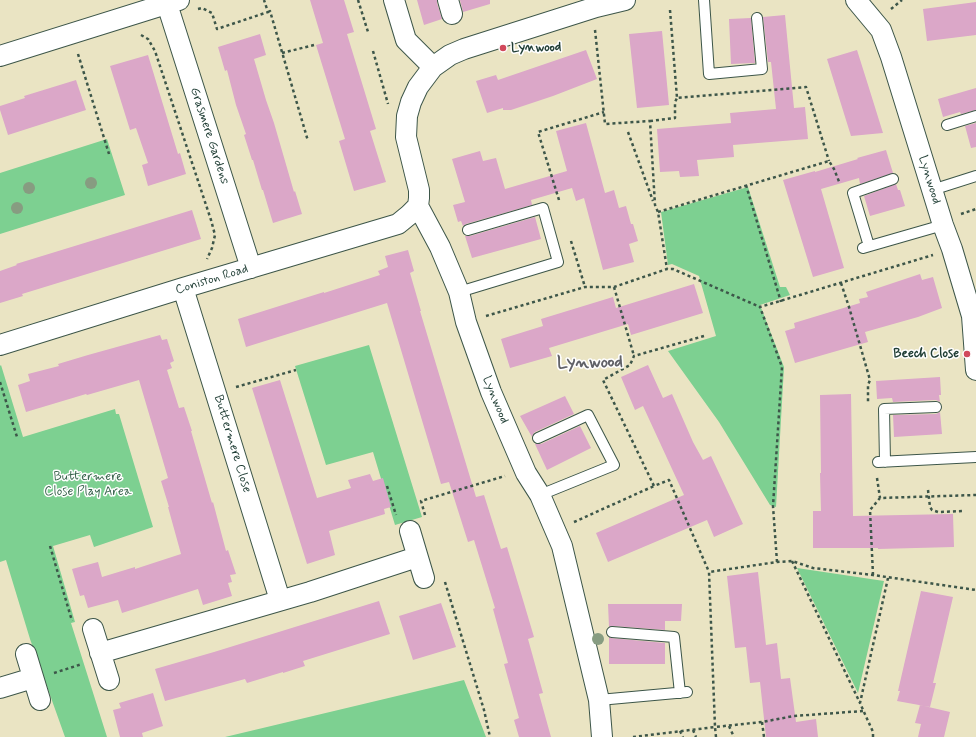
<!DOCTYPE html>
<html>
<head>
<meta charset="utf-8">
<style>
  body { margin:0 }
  canvas { display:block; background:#eae4c3 }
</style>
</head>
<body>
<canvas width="976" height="737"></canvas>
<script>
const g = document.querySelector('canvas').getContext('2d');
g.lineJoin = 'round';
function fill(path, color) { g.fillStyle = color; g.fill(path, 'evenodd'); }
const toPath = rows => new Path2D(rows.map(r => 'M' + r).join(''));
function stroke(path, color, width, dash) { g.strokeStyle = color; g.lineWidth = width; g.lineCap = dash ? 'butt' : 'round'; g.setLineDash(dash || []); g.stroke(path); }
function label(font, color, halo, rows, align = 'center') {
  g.font = font + ' Mynerve,sans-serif'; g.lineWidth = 3; g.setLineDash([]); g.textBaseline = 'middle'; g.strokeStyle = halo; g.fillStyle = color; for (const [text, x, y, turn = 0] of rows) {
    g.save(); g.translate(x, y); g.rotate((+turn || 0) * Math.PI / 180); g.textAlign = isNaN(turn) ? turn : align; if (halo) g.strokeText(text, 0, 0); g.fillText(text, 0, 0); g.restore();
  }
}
const green = toPath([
  [107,139,125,195,0,234,0,173],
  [748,187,780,287,786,287,790,295,760,305,784,367,776,507,770,505,719,422,668,351,716,336,699,276,672,264,668,265,661,212],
  [369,345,422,517,395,525,373,452,326,465,295,366],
  [1,365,23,437,115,409,116,414,119,414,153,527,94,547,90,535,53,546,75,622,71,623,107,737,65,737,30,639,6,560,0,562,0,366],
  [797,568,884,581,858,693],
  [464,680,486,737,225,737]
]);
const building = toPath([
  [310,0,344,0,354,32,347,34,376,129,370,131,386,182,354,191,339,141,345,139,316,45,323,43],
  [417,0,437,0,437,3,442,19,424,25],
  [460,0,490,0,490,4,463,12],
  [976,2,976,35,927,41,923,9],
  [785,15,794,108,805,107,808,139,733,145,734,157,697,160,699,176,680,177,679,171,660,172,657,129,731,123,730,113,776,109,771,62,768,62,763,17],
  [751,18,755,63,731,64,729,19],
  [662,31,669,105,637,108,629,34],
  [260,34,266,55,254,59,266,100,274,123,294,192,295,191,302,214,273,223,263,190,262,190,253,160,252,160,244,135,246,134,236,105,227,70,225,71,218,47],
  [586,50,597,79,553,96,511,110,503,110,503,108,487,113,476,81,496,75,498,80],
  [857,50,869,88,883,133,851,136,841,104,827,59],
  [148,55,178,154,180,153,186,174,148,186,142,165,148,163,136,128,130,130,110,66],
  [76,80,86,110,8,135,0,110,0,106,25,98,24,96],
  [976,88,976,110,961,114,960,112,943,117,938,99],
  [586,123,605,193,614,190,619,208,626,206,631,224,633,224,638,241,629,244,634,262,603,270,584,198,576,201,572,188,531,200,532,205,466,224,463,226,461,221,458,222,453,205,465,202,452,159,480,151,483,161,496,158,505,189,567,171,556,131],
  [976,123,976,147,971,148,965,126],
  [886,150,893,173,860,184,859,178,821,189,844,268,813,277,783,180,815,171,815,172,858,159,857,158],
  [896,184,898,190,900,190,905,206,870,216,864,196],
  [192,210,201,239,22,294,23,296,0,303,0,271,17,265,16,264],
  [535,217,541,239,472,258,465,236,470,236],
  [408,250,414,271,410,273,421,311,420,311,476,497,484,495,501,549,507,547,523,600,534,637,528,639,543,693,539,694,551,737,519,737,514,720,519,718,504,664,508,663,493,609,495,608,474,540,468,542,449,482,441,484,387,303,246,347,238,319,324,292,324,293,380,275,378,271,388,267,385,256],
  [920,274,922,280,933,277,942,308,918,317,865,332,868,342,795,363,785,331,795,328,794,323,860,303,859,299,868,297,866,292],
  [694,284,703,313,631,335,628,324,549,348,552,356,510,368,501,339,543,326,541,319,613,297,616,308],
  [160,335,162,340,167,339,174,361,170,363,172,368,167,370,179,408,184,407,192,431,191,431,212,503,213,502,226,551,228,550,236,574,230,575,232,582,228,583,232,596,203,605,198,589,122,613,118,600,88,608,84,595,80,596,72,569,98,562,102,577,135,567,135,569,181,554,168,507,169,507,161,481,168,478,139,380,87,395,86,394,26,412,18,385,30,381,28,374,59,366,58,364,88,355],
  [648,365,663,398,672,394,693,442,703,460,711,456,743,524,714,537,707,520,608,562,596,533,684,495,643,406,635,410,621,377],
  [940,377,941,395,939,395,940,402,936,400,893,402,892,398,877,399,876,381],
  [280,380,317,498,351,488,348,480,370,474,373,481,383,478,391,507,384,509,385,514,329,531,335,555,307,564,252,388],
  [851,394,853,516,953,514,954,547,878,549,878,548,813,548,813,511,821,511,820,473,821,473,820,395],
  [565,396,574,414,535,432,533,434,532,437,520,416],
  [940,412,942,434,894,437,893,415,936,414],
  [580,426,591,448,547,470,535,444,541,444],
  [758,572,766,645,777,643,781,679,790,678,796,722,816,719,818,737,766,737,760,682,750,683,746,647,735,648,727,576],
  [921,591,953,597,933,683,936,683,930,707,897,701,900,691,898,691],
  [379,601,390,634,303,661,305,666,283,673,283,672,247,683,245,679,165,701,155,669,214,652],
  [441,603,456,647,413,660,399,616],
  [608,604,682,604,681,621,665,621,665,630,613,626,609,627],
  [609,637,611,638,665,643,665,664,609,664],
  [153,693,163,726,142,733,143,737,120,737,113,710,121,708,119,703],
  [920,705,950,712,944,737,918,737,921,724,915,723]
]);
const path = toPath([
  [358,0,368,32],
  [198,9,202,8,212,13,217,29,268,12,264,0],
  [891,9,902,0],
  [670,10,677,98,806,87,829,161],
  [268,12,270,11,308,141],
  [595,30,605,124,650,121,655,205,658,212,667,269],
  [141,35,148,39,155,51,211,220,215,235,212,248,207,259],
  [373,51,388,104],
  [282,53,314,45],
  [78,54,109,154],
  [650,121,675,118,675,102,677,98],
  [628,132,653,201],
  [746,185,781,302],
  [559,200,538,132,604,112],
  [658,212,829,161,834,169,840,184],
  [961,214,976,209],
  [571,241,585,287],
  [841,283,849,307,870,380,868,385,868,404],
  [614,287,634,356],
  [486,316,585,287,614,287,667,269,673,269,760,307],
  [704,336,634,356,630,365,603,380,654,486,669,480,709,572],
  [0,382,17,437],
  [236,387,296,370],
  [877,478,880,498],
  [387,486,396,515],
  [928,490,930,507,932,510,938,512,963,511],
  [425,515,421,501,505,476],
  [574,522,654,486],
  [50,546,72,621],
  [792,561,860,703],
  [777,562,773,506,782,367,760,307,933,255],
  [873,575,870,510,880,498,976,495],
  [445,582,484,710,490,737],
  [54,673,82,664],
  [762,722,764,737],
  [729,726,734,737],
  [693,730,696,737],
  [680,731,683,737],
  [633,737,715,727,709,572,777,562,792,561,813,568,873,575,976,590],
  [716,737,715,727,762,722,794,716,863,711],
  [873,737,873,732,860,703,888,578]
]);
const lane = toPath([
  [704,0,709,74,762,69,757,18],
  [947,125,976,116],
  [932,190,976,176],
  [869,246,853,193,893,179],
  [863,248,943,225],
  [459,292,558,262,543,208,468,230],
  [538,438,588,415,614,465,540,495],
  [878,462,976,457],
  [885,462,884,409,936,407],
  [612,632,674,637,680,693],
  [599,700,687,692]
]);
const street = toPath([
  [394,0,406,40,433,67],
  [448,0,452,14],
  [856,0,881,30,891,57,943,225,952,249,972,316,976,370],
  [167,4,251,268],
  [0,56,179,0],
  [183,288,280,600],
  [0,345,183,288,398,224,409,215,418,206],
  [410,531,424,578],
  [93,629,109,680],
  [100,653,310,592,417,557],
  [26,654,40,700],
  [0,688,33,678],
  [602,737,599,700,562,546,540,495,526,473,491,392,466,322,459,292,440,247,418,206,419,198,419,190,406,137,407,116,411,102,418,87,433,67,450,55,464,49,596,7,625,0]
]);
const trees = [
  [91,183],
  [29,188],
  [17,208],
  [598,639]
];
const markers = [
  [503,48,4,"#d1495b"],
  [967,354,4,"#d1495b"]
];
const poiNames = [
  ["Lynwood",511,48],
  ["Beech Close",959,354,"right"]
];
const streetNames = [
  ["Grasmere Gardens",209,136,72],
  ["Lynwood",929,180,73],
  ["Coniston Road",212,280,-17],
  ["Lynwood",495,400,68],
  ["Buttermere Close",232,444,73]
];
const parkNames = [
  ["Buttermere",88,477],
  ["Close Play Area",88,492]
];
const districtNames = [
  ["Lynwood",590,363]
];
fill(green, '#7dd091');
fill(building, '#dba7c8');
stroke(lane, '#3d5649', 12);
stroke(street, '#3d5649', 22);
stroke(path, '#3d5649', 2.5, [3, 3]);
stroke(lane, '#fff', 10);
stroke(street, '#fff', 20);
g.fillStyle = '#879c81';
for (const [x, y] of trees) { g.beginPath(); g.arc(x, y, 6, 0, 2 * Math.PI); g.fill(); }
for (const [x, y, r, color] of markers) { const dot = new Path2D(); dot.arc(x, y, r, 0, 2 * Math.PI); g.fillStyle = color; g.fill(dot); stroke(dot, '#fff', 1.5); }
label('bold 13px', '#1f3d34', '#fff', poiNames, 'left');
label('13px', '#1f3d34', '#fff', streetNames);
label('13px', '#36624b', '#fff', parkNames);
label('bold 17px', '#616268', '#fff', districtNames);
</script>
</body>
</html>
